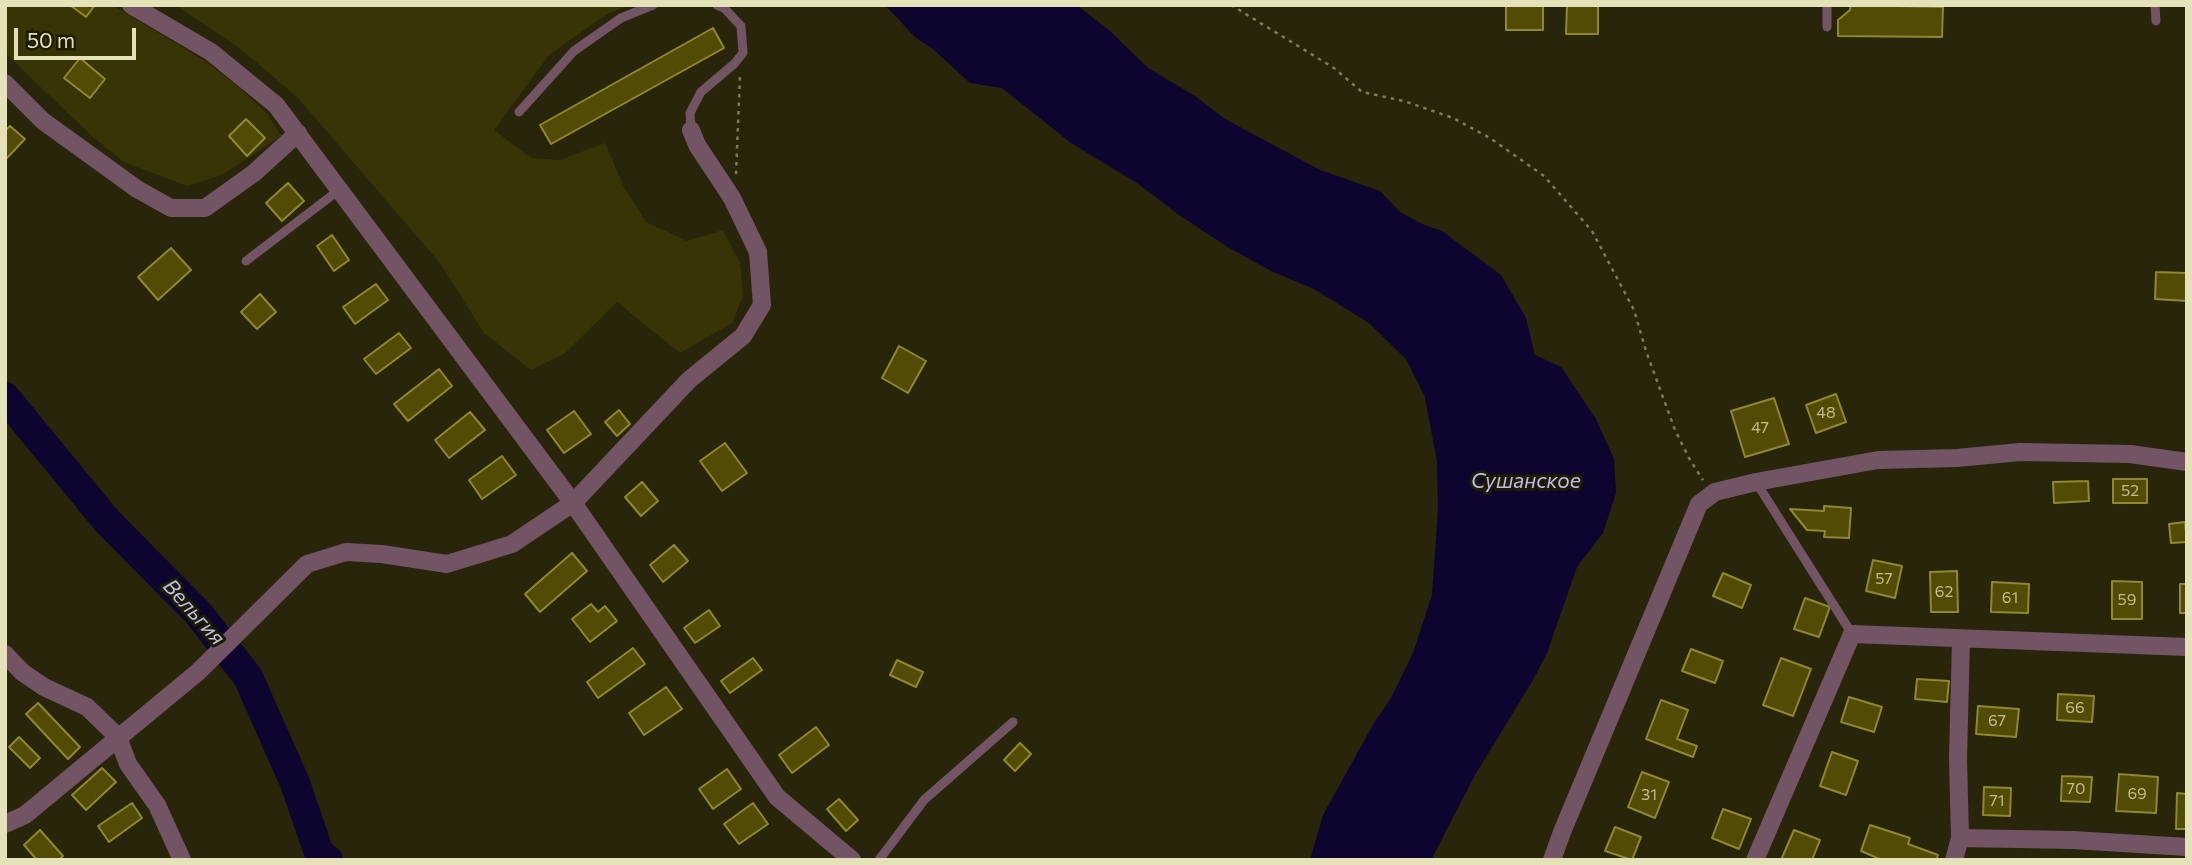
<!DOCTYPE html>
<html>
<head>
<meta charset="utf-8">
<style>
  body { margin:0 }
  #map { position:relative; width:2192px; height:865px; overflow:hidden; background:#28250a; font-family:Commissioner,sans-serif }
  canvas { display:block }
  .frame { position:absolute; inset:0; border:7px solid #e5e1b9; pointer-events:none }
  .scale { position:absolute; left:14px; top:28px; width:122px; height:32px; box-sizing:border-box; border:4px solid #e5e1b9; border-top:0; padding-left:9px; font-size:21px; line-height:24px; white-space:nowrap; color:#e5e1b9; -webkit-text-stroke:5px #1e1b02; paint-order:stroke }
</style>
</head>
<body>
<div id="map">
<canvas width="2192" height="865"></canvas>
<div class="frame"></div>
<div class="scale">50 m</div>
</div>
<script>
const g = document.querySelector('canvas').getContext('2d');
g.lineJoin = 'round';
function fill(path, color) { g.fillStyle = color; g.fill(path, 'evenodd'); }
const toPath = rows => new Path2D(rows.map(r => 'M' + r).join(''));
function stroke(path, color, width, dash) { g.strokeStyle = color; g.lineWidth = width; g.lineCap = dash ? 'butt' : 'round'; g.setLineDash(dash || []); g.stroke(path); }
function label(font, color, halo, rows, align = 'center') {
  g.font = font + ' Commissioner,sans-serif'; g.lineWidth = 6; g.setLineDash([]); g.textBaseline = 'middle'; g.strokeStyle = halo; g.fillStyle = color; for (const [text, x, y, turn = 0] of rows) {
    g.save(); g.translate(x, y); g.rotate((+turn || 0) * Math.PI / 180); g.textAlign = isNaN(turn) ? turn : align; if (halo) g.strokeText(text, 0, 0); g.fillText(text, 0, 0); g.restore();
  }
}
const green = toPath([
  [5,5,112,5,205,61,239,87,268,115,281,136,224,174,187,186,124,162,93,137,5,53],
  [175,5,630,5,607,14,549,55,494,130,531,158,560,160,605,143,624,187,646,222,687,241,723,230,740,263,743,296,732,323,680,353,617,302,564,354,531,370,484,333,440,263,298,98,242,50]
]);
const water = toPath([
  [885,5,1077,5,1111,32,1148,68,1195,96,1225,119,1320,170,1380,191,1400,212,1422,224,1442,231,1501,275,1526,318,1535,355,1561,367,1596,419,1614,459,1616,493,1603,533,1577,567,1547,653,1533,680,1475,775,1431,860,1310,860,1323,815,1374,723,1391,698,1413,653,1432,595,1438,509,1437,462,1425,397,1406,359,1369,323,1314,289,1271,271,1226,246,1179,215,1137,183,1071,143,1002,88,970,83,934,50,915,37]
]);
const river = toPath([
  [5,397,107,521,198,613,248,677,295,783,319,853,328,860]
]);
const building = toPath([
  [70,5,95,5,86,17,70,5],
  [1506,5,1543,5,1543,30,1506,30,1506,5],
  [1567,5,1598,5,1598,34,1566,34,1567,5],
  [1851,5,1943,7,1942,37,1838,36,1838,20,1850,10,1851,5],
  [713,28,724,48,551,144,540,125,713,28],
  [80,58,105,79,90,98,64,78,80,58],
  [246,119,265,138,247,156,229,136,246,119],
  [10,126,25,139,6,159,5,131,10,126],
  [288,183,304,201,282,221,266,203,288,183],
  [332,235,349,260,334,271,317,246,332,235],
  [171,248,191,270,158,300,138,277,171,248],
  [2156,272,2187,273,2187,301,2155,299,2156,272],
  [376,284,388,300,355,324,343,307,376,284],
  [260,294,276,312,257,329,241,312,260,294],
  [399,333,411,348,376,374,364,359,399,333],
  [899,346,926,361,908,393,882,378,899,346],
  [439,369,452,386,408,421,394,404,439,369],
  [1836,394,1846,422,1816,433,1806,405,1836,394],
  [1774,398,1789,444,1745,457,1731,411,1774,398],
  [619,410,630,424,617,436,605,422,619,410],
  [574,411,591,434,564,453,547,430,574,411],
  [470,412,485,430,449,458,435,440,470,412],
  [725,443,747,473,722,491,700,461,725,443],
  [502,456,516,475,482,499,469,480,502,456],
  [2113,479,2147,479,2147,503,2113,503,2113,479],
  [2088,481,2089,501,2054,503,2053,482,2088,481],
  [642,482,658,501,641,516,625,497,642,482],
  [1824,506,1851,508,1849,538,1824,537,1825,531,1807,530,1790,509,1824,511,1824,506],
  [2185,522,2187,542,2171,543,2169,524,2185,522],
  [674,545,688,561,663,582,650,565,674,545],
  [572,553,587,571,540,612,525,594,572,553],
  [1873,560,1902,566,1895,598,1866,591,1873,560],
  [1957,571,1958,612,1931,612,1930,572,1957,571],
  [1723,573,1751,585,1742,608,1713,596,1723,573],
  [2112,581,2142,582,2142,619,2112,619,2112,581],
  [1992,582,2029,584,2028,613,1991,612,1992,582],
  [2180,584,2187,584,2187,613,2180,613,2180,584],
  [1805,598,1830,607,1819,637,1794,629,1805,598],
  [591,604,598,612,605,606,617,621,590,642,572,619,591,604],
  [709,610,720,626,695,643,684,628,709,610],
  [633,648,645,664,598,698,587,682,633,648],
  [1691,649,1723,661,1715,683,1682,671,1691,649],
  [753,658,762,670,730,693,721,681,753,658],
  [1781,658,1811,669,1793,716,1763,705,1781,658],
  [897,660,923,672,916,687,890,675,897,660],
  [1917,679,1949,681,1947,702,1915,699,1917,679],
  [666,687,682,709,644,735,629,713,666,687],
  [2058,694,2094,696,2092,722,2057,720,2058,694],
  [1849,697,1882,707,1874,732,1841,722,1849,697],
  [1661,700,1688,710,1677,739,1697,746,1693,757,1646,739,1661,700],
  [38,703,80,747,68,759,26,714,38,703],
  [1978,706,2019,709,2016,737,1976,734,1978,706],
  [816,727,829,745,792,773,779,755,816,727],
  [19,737,40,758,30,768,9,747,19,737],
  [1020,743,1031,754,1015,771,1004,760,1020,743],
  [1832,752,1858,761,1846,795,1820,786,1832,752],
  [102,768,116,782,86,810,72,795,102,768],
  [727,769,741,789,713,809,699,789,727,769],
  [1642,772,1669,782,1655,818,1628,807,1642,772],
  [2119,774,2158,777,2156,813,2116,811,2119,774],
  [2062,776,2092,777,2090,802,2061,801,2062,776],
  [1984,787,2011,788,2010,816,1983,815,1984,787],
  [2177,793,2187,794,2187,829,2176,829,2177,793],
  [839,799,858,820,846,831,827,809,839,799],
  [132,803,142,818,109,842,98,826,132,803],
  [753,803,768,824,739,844,724,824,753,803],
  [1723,809,1751,819,1739,849,1712,838,1723,809],
  [1870,825,1910,838,1908,844,1938,855,1936,860,1882,860,1861,851,1870,825],
  [1615,827,1641,837,1632,860,1605,851,1615,827],
  [40,830,63,856,59,860,37,860,24,845,40,830],
  [1794,830,1820,840,1812,860,1781,860,1794,830]
]);
const path = toPath([
  [1231,5,1334,68,1362,92,1404,101,1453,118,1490,138,1544,176,1592,231,1634,310,1646,351,1675,430,1690,460,1703,480],
  [736,174,740,76]
]);
const lane = toPath([
  [2155,5,2156,21],
  [1827,27,1827,5],
  [519,112,574,51,621,18,653,5],
  [691,130,690,113,701,92,734,64,743,53,741,26,724,8,717,5],
  [246,261,339,190],
  [1756,482,1852,634],
  [879,860,924,800,1013,722]
]);
const street = toPath([
  [131,5,211,52,276,105,573,503,777,797,852,860],
  [5,83,43,121,137,189,171,208,205,208,254,173,298,133],
  [5,654,22,672,44,687,87,707,118,737,128,764,157,805,182,860],
  [5,824,25,815,198,672,307,564,346,552,382,554,447,564,512,544,573,503,689,380,743,336,762,305,758,252,732,198,697,145,691,130],
  [1960,838,2073,840,2187,847],
  [1552,860,1562,832,1699,504,1715,492,1756,482,1878,460,1957,458,2020,452,2130,454,2187,462],
  [1755,860,1852,634,2187,647],
  [1954,860,1960,838,1958,758,1961,639]
]);
const numberNames = [
  ["48",1826,413],
  ["47",1760,428],
  ["52",2130,491],
  ["57",1884,579],
  ["62",1944,592],
  ["61",2010,598],
  ["59",2127,600],
  ["66",2075,708],
  ["67",1997,721],
  ["70",2076,789],
  ["69",2137,794],
  ["31",1649,795],
  ["71",1997,801]
];
const waterNames = [
  ["Сушанское",1526,481],
  ["Вельгия",194,612,48]
];
fill(green, '#393405');
fill(water, '#0d042f');
stroke(river, '#0d042f', 30);
fill(building, '#514b06');
stroke(building, '#8f8731', 2);
stroke(path, '#7f7c5b', 2.5, [3.5, 5]);
stroke(lane, '#725465', 9);
stroke(street, '#725465', 18);
label('16px', '#c0bc8c', null, numberNames);
label('italic 21px', '#bcbded', '#1e1b02', waterNames);
</script>
</body>
</html>
